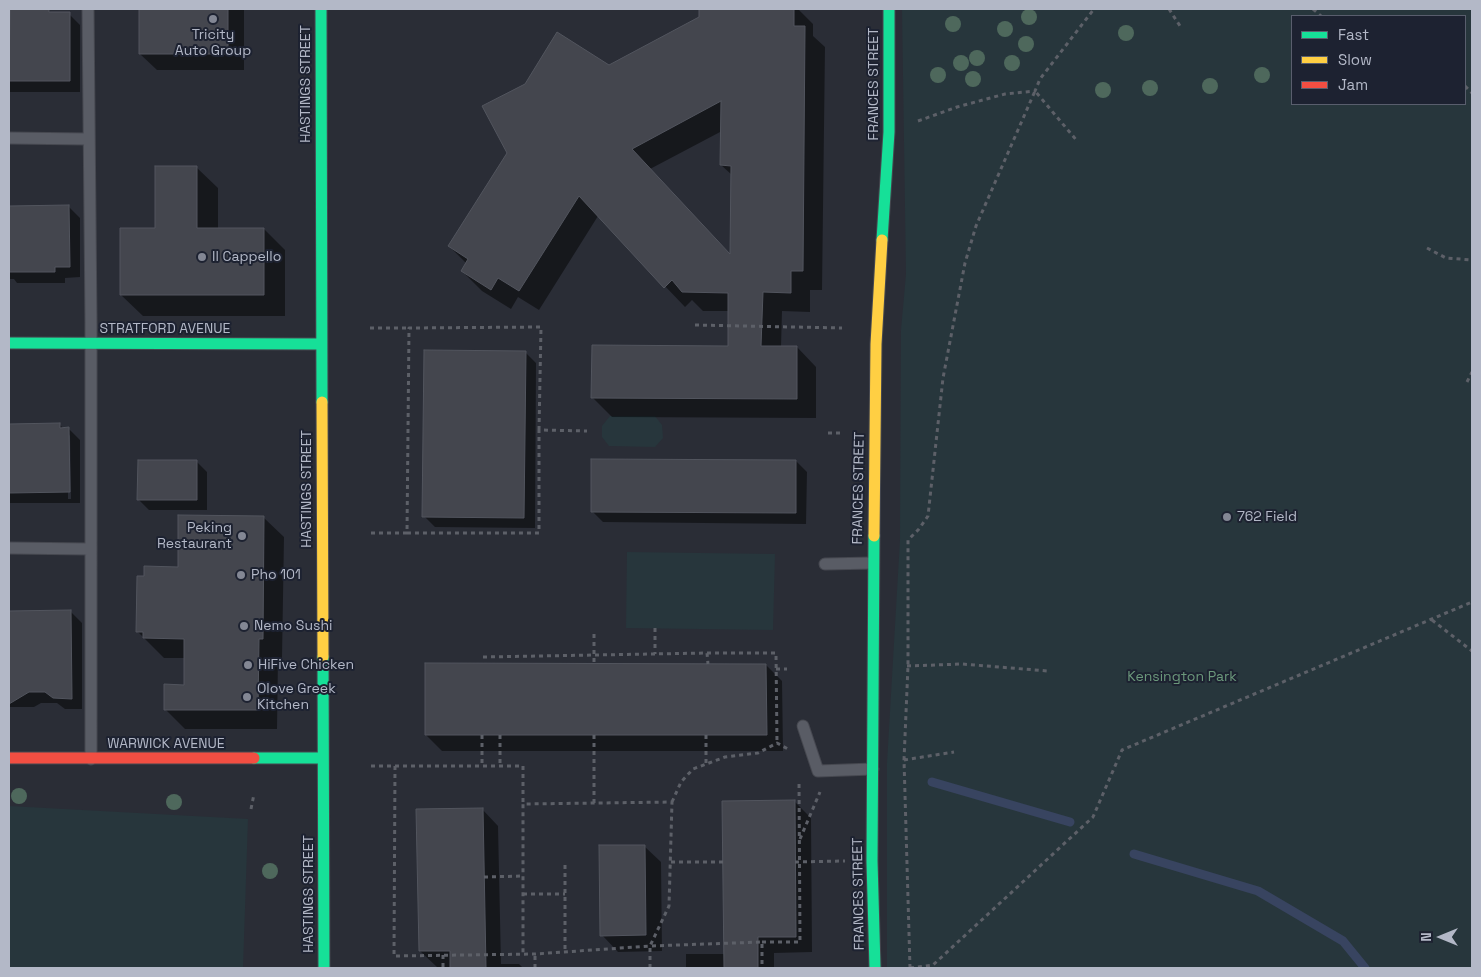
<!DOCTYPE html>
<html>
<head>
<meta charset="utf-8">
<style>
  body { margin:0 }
  #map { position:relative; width:1481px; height:977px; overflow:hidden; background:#2a2d36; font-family:"Space Grotesk",sans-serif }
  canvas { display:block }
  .frame { position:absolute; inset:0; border:10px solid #b3b8c7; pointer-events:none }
  .legend { position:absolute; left:1291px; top:15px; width:175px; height:90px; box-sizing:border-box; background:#1d2231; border:1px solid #595e6d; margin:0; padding:6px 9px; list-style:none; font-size:15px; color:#b3b8c7 }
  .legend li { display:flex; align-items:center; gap:10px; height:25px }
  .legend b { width:25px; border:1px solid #595e6d }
  .north { position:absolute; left:1416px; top:912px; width:50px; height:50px; -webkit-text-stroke:4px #1d2231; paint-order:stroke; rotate:270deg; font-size:14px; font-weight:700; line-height:20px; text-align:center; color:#b3b8c7 }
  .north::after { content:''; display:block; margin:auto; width:18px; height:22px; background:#b3b8c7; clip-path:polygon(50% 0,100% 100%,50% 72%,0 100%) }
</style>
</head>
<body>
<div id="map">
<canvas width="1481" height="977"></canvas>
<div class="frame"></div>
<ul class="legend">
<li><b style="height:6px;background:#16e098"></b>Fast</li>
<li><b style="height:6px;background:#ffcf43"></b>Slow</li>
<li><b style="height:6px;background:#f24e42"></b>Jam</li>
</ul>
<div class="north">N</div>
</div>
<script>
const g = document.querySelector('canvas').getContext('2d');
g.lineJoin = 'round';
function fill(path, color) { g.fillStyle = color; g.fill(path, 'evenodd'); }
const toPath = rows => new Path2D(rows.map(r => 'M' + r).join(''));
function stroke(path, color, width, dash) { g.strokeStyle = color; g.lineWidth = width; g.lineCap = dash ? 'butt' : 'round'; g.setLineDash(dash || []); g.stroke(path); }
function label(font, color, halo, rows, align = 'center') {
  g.font = font + ' "Space Grotesk",sans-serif'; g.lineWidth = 4; g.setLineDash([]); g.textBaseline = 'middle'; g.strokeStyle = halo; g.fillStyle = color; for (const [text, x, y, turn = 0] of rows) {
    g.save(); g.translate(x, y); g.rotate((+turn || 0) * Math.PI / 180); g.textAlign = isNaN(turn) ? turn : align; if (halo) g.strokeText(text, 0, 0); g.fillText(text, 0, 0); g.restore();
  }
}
const green = toPath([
  [902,9,1472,9,1472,968,887,968,887,763,900,540,901,330,906,274],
  [1292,16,1465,16,1465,104,1292,104],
  [610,416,655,416,662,425,663,438,655,447,609,446,602,437,602,426],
  [627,552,775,554,773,630,626,628],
  [9,806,248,819,243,968,9,968]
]);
const shadow = toPath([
  [140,9,244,9,244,70,157,70,140,54],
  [700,9,798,9,813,24,813,36,825,47,822,290,810,290,810,312,782,311,781,347,797,347,816,367,816,418,612,417,592,397,730,347,730,311,703,311,692,300,685,307,598,216,539,310,518,297,511,309,482,291,462,271,467,264,449,246,609,66,700,18],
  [722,131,721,165,732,175,731,255,650,169],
  [49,10,52,14,69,14,80,25,80,92,9,92,9,16],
  [196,167,218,188,218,229,264,229,285,250,285,316,143,316,121,295,156,229],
  [9,207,69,207,80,218,80,277,65,278,65,283,17,283,14,279,9,279],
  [525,352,536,363,535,528,435,527,424,516],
  [59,424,64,429,69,429,80,440,80,503,9,503,9,425],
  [68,434,70,436,71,499,68,499],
  [196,461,207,472,207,510,149,510,138,499],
  [796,461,807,472,806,524,603,522,592,511],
  [264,518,284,537,282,658,278,658,277,729,185,729,165,709,185,686,185,658,164,658,137,631,145,577,179,568],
  [9,612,71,612,82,623,82,709,65,709,57,703,41,703,34,707,9,707],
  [766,665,782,681,783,751,442,751,426,735],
  [794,801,811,818,812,952,774,953,774,968,686,968,686,954,725,954],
  [482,809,498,826,501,964,519,964,523,968,437,967,420,951],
  [644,846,661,862,662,951,618,952,602,935]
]);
const stream = toPath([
  [932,782,1070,822],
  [1134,854,1258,891,1343,941,1365,968]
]);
const building = toPath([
  [10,9,49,9,49,12,70,12,70,81,9,81,10,9],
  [139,9,228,9,228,54,139,54,139,9],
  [699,9,794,9,794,26,805,26,803,271,791,271,791,293,763,292,761,346,797,346,797,399,591,398,592,345,728,346,728,293,682,292,672,280,664,288,579,196,519,291,498,278,491,290,461,271,468,259,448,246,507,153,482,106,525,84,557,32,609,65,699,17,699,9],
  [721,101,720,165,731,166,730,254,632,149,721,101],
  [155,166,197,166,197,228,264,228,264,295,120,295,120,228,155,228,155,166],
  [69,205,70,267,55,267,55,272,9,272,9,206,69,205],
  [424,350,526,351,524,518,422,517,424,350],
  [60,423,60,428,69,427,70,492,9,493,9,424,60,423],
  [591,459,796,460,796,513,591,512,591,459],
  [138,460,197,460,197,500,137,500,138,460],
  [178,515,264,516,263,639,259,639,258,710,164,710,164,684,184,685,184,639,143,638,143,632,136,632,137,576,144,576,144,566,178,567,178,515],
  [71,610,72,699,53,698,45,692,29,692,9,704,9,611,71,610],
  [425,663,766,664,767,735,425,735,425,663],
  [795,800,796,937,758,937,758,968,724,968,722,801,795,800],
  [483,808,486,968,450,968,450,951,419,951,416,809,483,808],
  [599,845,645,845,646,935,600,936,599,845]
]);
const path = toPath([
  [1169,9,1180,26],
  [1313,9,1321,16],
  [1465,86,1472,93],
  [918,121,957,107,1005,94,1035,91,1040,79,1094,9],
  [1427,248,1446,258,1472,260],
  [695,325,842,328],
  [370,328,409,328],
  [1467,382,1472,372],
  [539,430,541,327,409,328,407,533,539,533,539,430,587,431],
  [828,433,843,433],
  [371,533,407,533],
  [1432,620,1472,651],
  [655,628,655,654],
  [594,634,594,664],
  [707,653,776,653,777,743],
  [483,657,707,653,708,664],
  [907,666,962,664,1048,671],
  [776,669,787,669],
  [482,735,482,766],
  [500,735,500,766],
  [594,735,594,803],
  [904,760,954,752],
  [706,763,706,735],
  [371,766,523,766,523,804],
  [395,766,394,956,535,954,650,946,669,906,672,802,523,804,523,954],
  [672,802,681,782,693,769,725,757,758,753,777,743,788,749],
  [251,809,254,794],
  [800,839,820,792],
  [671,862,723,862],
  [795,862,845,861],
  [565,865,565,951],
  [484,877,523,876],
  [523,894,565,894],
  [762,942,800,942,799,780],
  [443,955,443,968],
  [535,968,535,954],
  [650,968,650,946,762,942,762,968],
  [910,968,904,760,908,666,908,540,919,529,928,516,943,378,965,263,976,226,1035,91,1078,142],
  [910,968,933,965,1093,817,1122,750,1472,602]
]);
const lane = toPath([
  [88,9,91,323,91,759],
  [9,138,88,139],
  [9,548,90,549],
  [825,564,873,563],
  [803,726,818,771,873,769]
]);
const fast = toPath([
  [321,9,322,402],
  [882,240,889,132,889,9],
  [9,343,321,344],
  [874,536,872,861,875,968],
  [323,657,324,968],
  [254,758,323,758]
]);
const slow = toPath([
  [322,402,323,657],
  [874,536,876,344,882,240]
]);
const jam = toPath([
  [9,758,254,758]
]);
const trees = [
  [1029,17],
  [953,24],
  [1005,29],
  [1126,33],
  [1026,44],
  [977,58],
  [961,63],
  [1012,63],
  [938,75],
  [1262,75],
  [973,79],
  [1210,86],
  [1150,88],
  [1103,90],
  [19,796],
  [174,802],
  [270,871]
];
const markers = [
  [213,19,5,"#838794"],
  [202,257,5,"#838794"],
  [1227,517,5,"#838794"],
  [242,536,5,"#838794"],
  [241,575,5,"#838794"],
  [244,626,5,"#838794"],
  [248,665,5,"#838794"],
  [247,697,5,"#838794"]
];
const poiNames = [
  ["Tricity",213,35,"center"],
  ["Auto Group",213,51,"center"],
  ["Il Cappello",212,257],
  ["762 Field",1237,517],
  ["Peking",232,528,"right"],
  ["Restaurant",232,544,"right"],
  ["Pho 101",251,575],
  ["Nemo Sushi",254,626],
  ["HiFive Chicken",258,665],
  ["Olove Greek",257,689],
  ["Kitchen",257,705]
];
const streetNames = [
  ["HASTINGS STREET",306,84,-90],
  ["FRANCES STREET",874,84,-90],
  ["STRATFORD AVENUE",165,329],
  ["FRANCES STREET",859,488,-89],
  ["HASTINGS STREET",307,489,-90],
  ["WARWICK AVENUE",166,744],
  ["HASTINGS STREET",309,894,-90],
  ["FRANCES STREET",859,894,-91]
];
const parkNames = [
  ["Kensington Park",1182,677]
];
fill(green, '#27363c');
fill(shadow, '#0007');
stroke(stream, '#384460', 9);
fill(building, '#44464e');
stroke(building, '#52555e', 1);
stroke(lane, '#464850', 13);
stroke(fast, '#464850', 13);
stroke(slow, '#464850', 13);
stroke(jam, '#464850', 13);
stroke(path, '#5d6068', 3, [4, 4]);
stroke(lane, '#595c65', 11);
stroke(fast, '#16e098', 11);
stroke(slow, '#ffcf43', 11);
stroke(jam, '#f24e42', 11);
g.fillStyle = '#4e685c';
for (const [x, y] of trees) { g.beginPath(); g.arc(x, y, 8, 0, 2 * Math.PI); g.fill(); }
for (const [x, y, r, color] of markers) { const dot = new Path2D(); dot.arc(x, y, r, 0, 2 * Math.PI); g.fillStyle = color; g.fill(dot); stroke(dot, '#1d2231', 2); }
label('14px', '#b3b8c7', '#1d2231', poiNames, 'left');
label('14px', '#b3b8c7', '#1d2231', streetNames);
label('14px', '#6b987b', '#1d2231', parkNames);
</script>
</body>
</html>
